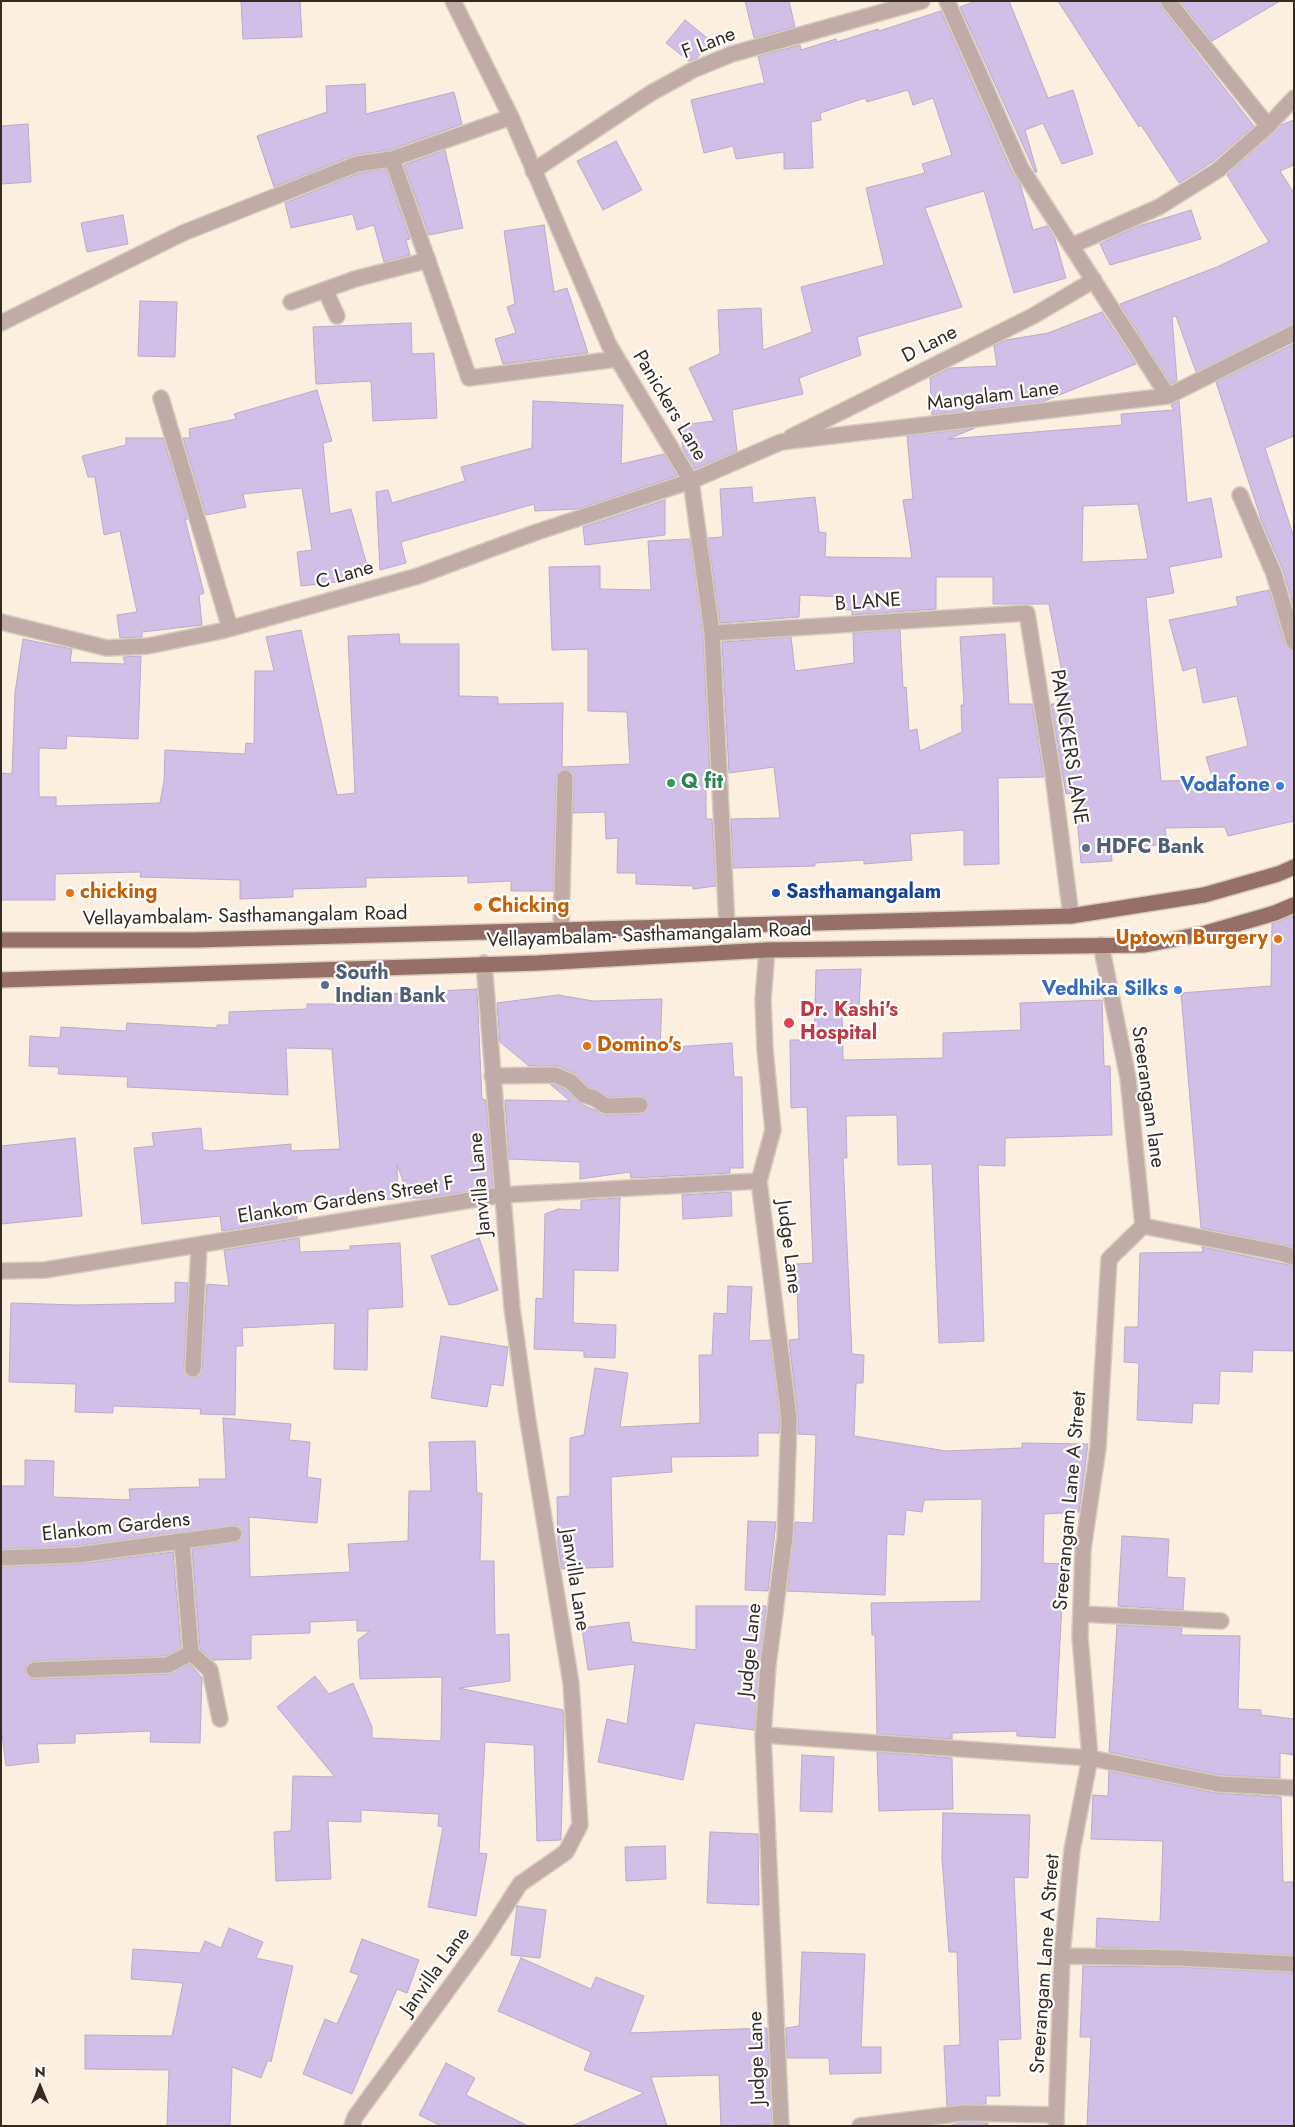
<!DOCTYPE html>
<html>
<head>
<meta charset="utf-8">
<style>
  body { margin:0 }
  #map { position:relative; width:1295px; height:2127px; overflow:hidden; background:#fcefe0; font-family:Jost,sans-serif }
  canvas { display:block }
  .frame { position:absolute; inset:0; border:2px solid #342c23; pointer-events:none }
  .north { position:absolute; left:15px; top:2062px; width:50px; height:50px; -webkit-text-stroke:4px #fff; paint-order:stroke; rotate:0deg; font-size:14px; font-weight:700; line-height:20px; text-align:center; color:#342c23 }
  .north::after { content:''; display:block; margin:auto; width:18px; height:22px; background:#342c23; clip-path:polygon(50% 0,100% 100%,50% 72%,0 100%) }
</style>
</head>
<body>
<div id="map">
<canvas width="1295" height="2127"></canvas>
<div class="frame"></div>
<div class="north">N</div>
</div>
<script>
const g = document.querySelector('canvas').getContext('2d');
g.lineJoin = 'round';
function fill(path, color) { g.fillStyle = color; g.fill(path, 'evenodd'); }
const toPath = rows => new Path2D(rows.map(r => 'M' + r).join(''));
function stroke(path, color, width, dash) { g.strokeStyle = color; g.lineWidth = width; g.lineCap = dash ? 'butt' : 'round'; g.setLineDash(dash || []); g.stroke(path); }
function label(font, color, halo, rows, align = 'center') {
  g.font = font + ' Jost,sans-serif'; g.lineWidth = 4.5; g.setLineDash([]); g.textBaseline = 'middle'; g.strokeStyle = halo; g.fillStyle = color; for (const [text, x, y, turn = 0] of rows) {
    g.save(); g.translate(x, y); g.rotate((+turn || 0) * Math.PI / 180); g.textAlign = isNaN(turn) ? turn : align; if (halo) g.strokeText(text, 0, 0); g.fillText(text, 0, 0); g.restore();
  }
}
const building = toPath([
  [241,1,300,1,302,37,243,39,241,1],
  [745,1,789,1,795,27,754,38,745,1],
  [976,1,1009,1,1048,98,1073,90,1093,154,1062,164,1043,123,1025,130,1037,172,1035,172,960,7,976,1],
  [1058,1,1159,1,1161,7,1254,126,1212,162,1179,183,1141,125,1139,127,1058,1],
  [1180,1,1280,1,1212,41,1180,1],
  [941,11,1012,172,1020,183,1033,230,1047,226,1055,239,1066,278,1014,293,984,191,925,208,962,307,857,337,861,355,799,378,803,394,732,410,737,451,695,469,683,449,680,425,714,421,689,368,720,354,718,310,761,308,763,350,812,332,801,287,884,265,866,188,925,173,922,164,952,155,933,98,913,105,908,90,867,102,865,98,820,113,821,120,811,122,813,168,784,169,784,152,736,159,733,146,704,153,691,100,762,83,765,85,758,56,800,45,801,50,836,39,837,42,878,29,879,31,941,11],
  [685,20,711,41,697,58,689,61,666,43,685,20],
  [365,84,366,114,454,92,462,124,390,150,354,155,274,187,257,136,327,112,326,86,365,84],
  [1294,120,1294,165,1280,171,1294,193,1294,324,1196,372,1176,316,1172,317,1177,381,1171,384,1120,304,1217,267,1269,242,1227,175,1281,125,1294,120],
  [28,124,31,182,1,184,1,126,28,124],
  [616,141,642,190,603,210,577,161,616,141],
  [445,150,463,228,429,235,404,165,445,150],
  [386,169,410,239,406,240,410,255,384,262,374,225,357,230,353,214,291,228,285,203,359,173,386,169],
  [1191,210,1201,239,1110,265,1100,244,1136,227,1191,210],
  [123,215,128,244,87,252,81,223,123,215],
  [544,225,554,292,567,288,588,353,503,364,495,339,516,333,507,307,515,304,504,231,544,225],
  [140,301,177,302,175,357,138,356,140,301],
  [1102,312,1136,364,1042,402,932,415,930,378,950,368,997,366,994,346,1006,340,1048,333,1102,312],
  [411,323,412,354,434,353,437,418,373,421,371,381,316,384,313,327,411,323],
  [1294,344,1294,436,1265,448,1294,538,1294,608,1283,570,1262,522,1216,382,1294,344],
  [317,390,332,441,323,443,330,514,351,509,369,572,345,578,345,581,301,586,297,552,312,550,302,488,243,494,246,507,206,515,183,438,190,438,189,429,236,419,234,414,317,390],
  [533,401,623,405,621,464,664,454,677,476,578,509,535,511,534,504,401,542,406,563,380,570,376,492,388,490,392,503,465,481,461,467,532,448,533,401],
  [1179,401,1187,503,1211,498,1222,557,1169,567,1174,593,1146,598,1161,781,1213,780,1206,757,1248,746,1237,696,1203,703,1196,667,1183,671,1169,620,1238,606,1236,597,1269,590,1285,645,1288,649,1294,651,1294,821,1228,836,1225,827,1165,828,1167,844,1111,849,1112,861,1081,863,1075,793,1066,794,1051,704,1058,704,1056,679,1063,678,1049,604,993,604,993,577,936,577,936,609,852,615,852,610,846,610,846,597,800,595,799,617,720,623,708,538,723,537,720,489,752,487,753,503,815,497,819,532,826,533,825,557,912,558,903,500,913,499,907,436,975,428,948,439,1122,425,1121,414,1174,410,1171,405,1179,401],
  [1138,504,1148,559,1082,562,1083,506,1138,504],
  [126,438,163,438,188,519,185,519,204,593,199,595,202,625,142,632,142,637,120,638,117,615,137,612,120,531,104,535,95,477,88,477,82,456,126,445,126,438],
  [665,500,665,535,585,545,583,527,665,500],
  [690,539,703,634,710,775,706,776,706,819,712,819,716,886,693,889,693,886,636,884,636,873,617,873,618,838,606,839,605,812,573,813,574,778,570,770,565,769,557,773,556,778,553,891,511,891,511,881,468,883,468,876,366,878,366,887,293,889,293,897,240,899,240,880,140,877,141,872,55,874,55,900,1,900,1,773,12,774,15,693,23,639,72,649,70,662,125,664,123,657,141,656,138,739,67,736,66,749,39,748,39,797,56,797,56,806,160,803,164,781,165,750,245,754,246,743,254,744,255,671,274,671,266,637,301,630,337,795,355,793,348,636,399,634,400,644,459,644,459,696,498,697,498,704,563,703,562,767,630,764,627,712,588,711,588,649,552,650,549,567,600,566,600,589,651,590,648,541,690,539],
  [900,630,903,688,906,687,909,731,917,729,920,751,962,732,961,705,964,705,960,637,1005,634,1009,704,1032,704,1044,777,998,778,999,864,964,865,964,830,910,834,912,860,864,864,864,860,815,863,815,866,733,868,731,819,780,818,774,767,729,773,722,642,791,637,795,671,854,663,853,633,900,630],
  [1294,915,1294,1247,1201,1228,1181,993,1271,986,1272,924,1294,915],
  [861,969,859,1009,842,1008,843,1060,943,1058,943,1033,1021,1030,1020,1003,1102,1000,1104,1066,1110,1066,1112,1135,1005,1138,1005,1166,978,1165,984,1341,939,1343,932,1164,898,1165,897,1115,846,1116,847,1158,843,1158,852,1354,864,1355,863,1383,856,1383,854,1436,946,1451,1022,1448,1022,1443,1088,1444,1079,1512,1044,1514,1043,1563,1064,1564,1055,1738,1017,1736,1017,1731,952,1733,952,1739,877,1734,875,1635,872,1635,871,1603,981,1601,982,1499,924,1500,922,1512,906,1510,904,1535,887,1534,885,1595,787,1591,795,1522,813,1523,816,1435,798,1434,798,1417,789,1340,799,1339,796,1264,813,1263,807,1107,791,1108,790,1040,814,1040,816,970,861,969],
  [477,989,482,1099,486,1100,493,1187,427,1198,409,1198,397,1164,398,1199,296,1202,297,1219,222,1231,220,1216,142,1224,134,1148,154,1146,152,1133,201,1128,203,1150,212,1151,291,1144,291,1151,340,1149,332,1049,286,1048,288,1095,127,1087,128,1077,58,1074,59,1067,29,1066,30,1036,60,1038,61,1027,126,1031,127,1023,217,1028,217,1025,229,1025,229,1012,307,1009,307,1004,385,1004,384,994,477,989],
  [558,995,593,1001,662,999,660,1048,732,1043,734,1077,742,1077,743,1168,730,1168,730,1173,631,1178,630,1172,580,1179,580,1162,509,1159,505,1100,570,1101,550,1084,553,1084,566,1090,581,1104,606,1115,640,1114,648,1109,648,1101,644,1097,609,1097,589,1087,575,1074,559,1066,529,1066,500,1042,497,1003,558,995],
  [75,1138,82,1216,1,1224,1,1146,75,1138],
  [731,1192,732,1216,683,1219,682,1195,731,1192],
  [620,1198,618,1271,574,1270,573,1323,616,1325,615,1358,584,1357,584,1351,534,1349,536,1298,543,1299,545,1214,558,1209,581,1210,581,1201,583,1200,620,1198],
  [299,1238,300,1252,350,1250,350,1246,400,1243,403,1307,368,1309,367,1370,334,1369,335,1323,242,1328,243,1346,236,1346,235,1415,200,1414,201,1409,113,1406,113,1413,75,1412,76,1384,9,1382,11,1303,78,1305,175,1303,175,1282,188,1283,184,1369,188,1377,197,1378,202,1369,207,1284,229,1286,224,1250,299,1238],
  [479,1238,498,1290,459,1304,449,1305,431,1256,479,1238],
  [1202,1247,1294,1266,1294,1351,1253,1350,1252,1372,1220,1371,1219,1404,1193,1403,1192,1423,1137,1420,1139,1363,1124,1362,1125,1327,1138,1327,1140,1253,1203,1252,1202,1247],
  [728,1286,752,1287,749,1341,770,1340,780,1418,779,1433,758,1433,758,1456,671,1457,672,1472,611,1477,613,1567,562,1569,558,1544,557,1497,570,1496,570,1438,584,1435,595,1368,628,1373,620,1427,700,1423,699,1355,712,1355,714,1313,727,1314,728,1286],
  [441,1336,508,1347,503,1386,491,1384,487,1407,431,1398,441,1336],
  [223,1418,291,1424,289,1440,310,1442,307,1477,321,1479,317,1523,249,1517,250,1577,350,1572,348,1544,408,1541,409,1491,431,1491,429,1442,475,1441,477,1493,482,1493,480,1561,494,1561,495,1635,509,1634,510,1681,459,1688,563,1710,564,1721,561,1840,537,1841,534,1745,485,1742,479,1853,487,1854,476,1916,428,1907,443,1827,438,1826,439,1814,361,1810,361,1822,328,1821,331,1879,276,1881,274,1832,291,1831,293,1776,335,1777,277,1707,315,1676,329,1694,353,1683,372,1727,372,1738,441,1741,442,1677,360,1679,358,1640,370,1631,357,1631,357,1620,310,1622,310,1633,251,1635,251,1659,213,1660,200,1649,192,1549,239,1542,243,1532,237,1525,76,1546,1,1549,1,1486,25,1486,25,1460,54,1461,53,1497,130,1500,129,1489,200,1487,199,1479,226,1479,223,1418],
  [748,1521,776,1522,768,1591,745,1590,748,1521],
  [1122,1536,1169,1539,1167,1577,1185,1578,1183,1610,1118,1606,1122,1536],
  [173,1552,181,1648,166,1656,34,1661,26,1665,25,1671,29,1678,34,1679,168,1674,190,1664,202,1678,200,1743,150,1742,151,1731,75,1734,75,1743,37,1744,39,1762,6,1766,1,1726,1,1567,78,1564,173,1552],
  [696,1606,766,1606,754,1730,695,1723,683,1780,598,1762,607,1719,627,1724,635,1664,588,1670,582,1628,629,1622,632,1642,696,1650,696,1606],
  [1117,1625,1182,1628,1181,1635,1240,1636,1238,1709,1261,1710,1261,1715,1294,1719,1294,1755,1280,1753,1280,1778,1219,1775,1109,1752,1117,1625],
  [877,1752,952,1758,953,1809,879,1811,877,1752],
  [802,1755,834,1757,832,1812,800,1811,802,1755],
  [1109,1771,1216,1793,1281,1797,1283,1882,1294,1882,1294,1955,1096,1947,1097,1918,1160,1922,1163,1841,1091,1839,1093,1795,1108,1796,1109,1771],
  [943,1813,1030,1815,1028,1878,1014,1877,1021,2039,998,2040,1000,2096,986,2096,986,2104,947,2106,944,2046,960,2045,957,1952,949,1952,942,1858,943,1813],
  [710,1832,758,1834,759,1905,707,1903,710,1832],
  [665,1846,666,1879,626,1881,625,1847,665,1846],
  [517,1906,546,1910,540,1958,511,1955,517,1906],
  [229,1928,263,1942,256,1958,293,1966,271,2062,268,2060,261,2078,232,2067,230,2126,167,2126,169,2070,85,2069,85,2035,172,2036,183,1983,131,1979,133,1949,200,1953,205,1941,221,1948,229,1928],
  [362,1939,419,1960,407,1993,397,1989,352,2094,303,2074,325,2019,337,2024,359,1975,350,1972,362,1939],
  [802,1952,865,1954,861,2047,881,2047,881,2073,830,2074,829,2058,787,2058,786,2028,799,2026,802,1952],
  [521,1958,591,1989,596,1977,644,1996,630,2033,767,2028,772,2124,721,2126,719,2075,651,2077,667,2126,572,2126,644,2093,584,2070,591,2052,498,2011,521,1958],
  [1083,1966,1179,1967,1294,1973,1294,2126,1087,2126,1091,2037,1080,2037,1083,1966],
  [446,2063,475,2078,466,2095,528,2126,441,2126,419,2115,446,2063],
  [964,2122,988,2123,988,2126,948,2126,964,2122]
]);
const minor = toPath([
  [453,1,511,117,609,345,691,481,712,633,727,926],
  [947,1,1021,168,1168,396],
  [1168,1,1268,126],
  [392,159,511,117],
  [533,171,651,93,693,70,732,54,922,1],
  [1071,246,1159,207,1218,170,1268,126,1294,98],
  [325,290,337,316],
  [291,302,355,279,428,260],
  [1,323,183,233,357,164,392,159,469,378,617,359],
  [161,398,230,628],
  [791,437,1033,316,1094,280],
  [1240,495,1274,574,1294,642],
  [1,622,107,648,148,646,221,631,418,576,534,533,691,481,781,442,1168,396,1294,333],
  [712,633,1027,613,1053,775,1071,916],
  [561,930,565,778],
  [1101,945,1128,1078,1143,1226],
  [767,950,763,999,765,1050,773,1130,759,1181,789,1418,785,1536,768,1665,763,1735,781,2126],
  [492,1076,555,1075,571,1082,584,1095,594,1098,606,1106,640,1105],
  [1,1271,45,1270,501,1195,759,1181],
  [193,1369,199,1246],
  [182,1542,191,1653,210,1670,220,1719],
  [1,1558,77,1555,234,1534],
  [1081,1614,1221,1621],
  [34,1670,168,1665,191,1653],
  [763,1735,1090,1758,1218,1784,1294,1788],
  [1062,1956,1179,1958,1294,1964],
  [352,2126,355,2117,484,1940,520,1884,566,1852,580,1825,571,1683,527,1415,512,1308,484,963],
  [860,2126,964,2113,1056,2115],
  [1056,2126,1062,1956,1072,1850,1090,1758,1080,1636,1083,1549,1098,1448,1109,1259,1143,1226,1281,1253,1294,1257]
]);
const major = toPath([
  [1,940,195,940,1071,916,1204,895,1278,874,1294,867],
  [1,980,538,963,767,950,1145,945,1206,933,1275,913,1294,905]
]);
const markers = [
  [671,783,5,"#2e9e5b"],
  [1280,786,5,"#3f7fe0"],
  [1086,848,5,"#5c6f8a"],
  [70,893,5,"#e8710a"],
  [776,893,5,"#1a4fb4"],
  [478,907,5,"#e8710a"],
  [1278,939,5,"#e8710a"],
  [325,985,5,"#5c6f8a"],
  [1178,990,5,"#3f7fe0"],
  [789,1023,6,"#e0444e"],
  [587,1046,5,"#e8710a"]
];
const streetNames = [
  ["F Lane",709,44,-21],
  ["D Lane",930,345,-27],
  ["Mangalam Lane",993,397,-7],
  ["Panickers Lane",669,406,59],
  ["C Lane",345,576,-16],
  ["B LANE",868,603,-4],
  ["PANICKERS LANE",1068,747,81],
  ["Vellayambalam- Sasthamangalam Road",245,917,-1],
  ["Vellayambalam- Sasthamangalam Road",649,936,-2],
  ["Sreerangam lane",1147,1097,82],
  ["Janvilla Lane",481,1184,-95],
  ["Elankom Gardens Street F",346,1201,-9],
  ["Judge Lane",788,1247,83],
  ["Sreerangam Lane A Street",1071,1501,-85],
  ["Elankom Gardens",116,1528,-6],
  ["Janvilla Lane",574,1580,81],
  ["Judge Lane",751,1650,-84],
  ["Sreerangam Lane A Street",1046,1964,-86],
  ["Janvilla Lane",436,1972,-54],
  ["Judge Lane",758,2058,-92]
];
const leisureNames = [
  ["Q fit",681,783]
];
const shopNames = [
  ["Vodafone",1270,786],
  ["Vedhika Silks",1168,990]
];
const serviceNames = [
  ["HDFC Bank",1096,848],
  ["South",335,974],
  ["Indian Bank",335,997]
];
const foodNames = [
  ["chicking",80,893],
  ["Chicking",488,907],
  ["Uptown Burgery",1268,939,"right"],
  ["Domino's",597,1046]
];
const transitNames = [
  ["Sasthamangalam",786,893]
];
const healthNames = [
  ["Dr. Kashi's",800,1011],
  ["Hospital",800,1034]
];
fill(building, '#d2bfe7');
stroke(building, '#b8abc6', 1);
stroke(minor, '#d8ccbe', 18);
stroke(major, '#d8ccbe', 18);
stroke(minor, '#c1aba6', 15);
stroke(major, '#966f68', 15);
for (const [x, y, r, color] of markers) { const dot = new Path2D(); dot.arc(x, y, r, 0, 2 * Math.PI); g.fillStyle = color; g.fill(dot); stroke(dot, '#fff', 2); }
label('20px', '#342c23', '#fff', streetNames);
label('bold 20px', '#27864d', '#fff', leisureNames, 'left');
label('bold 20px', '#366cbe', '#fff', shopNames, 'right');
label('bold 20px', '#4e5e75', '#fff', serviceNames, 'left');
label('bold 20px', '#c56008', '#fff', foodNames, 'left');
label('bold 20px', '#164399', '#fff', transitNames, 'left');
label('bold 20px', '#be3a42', '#fff', healthNames, 'left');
</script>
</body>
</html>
